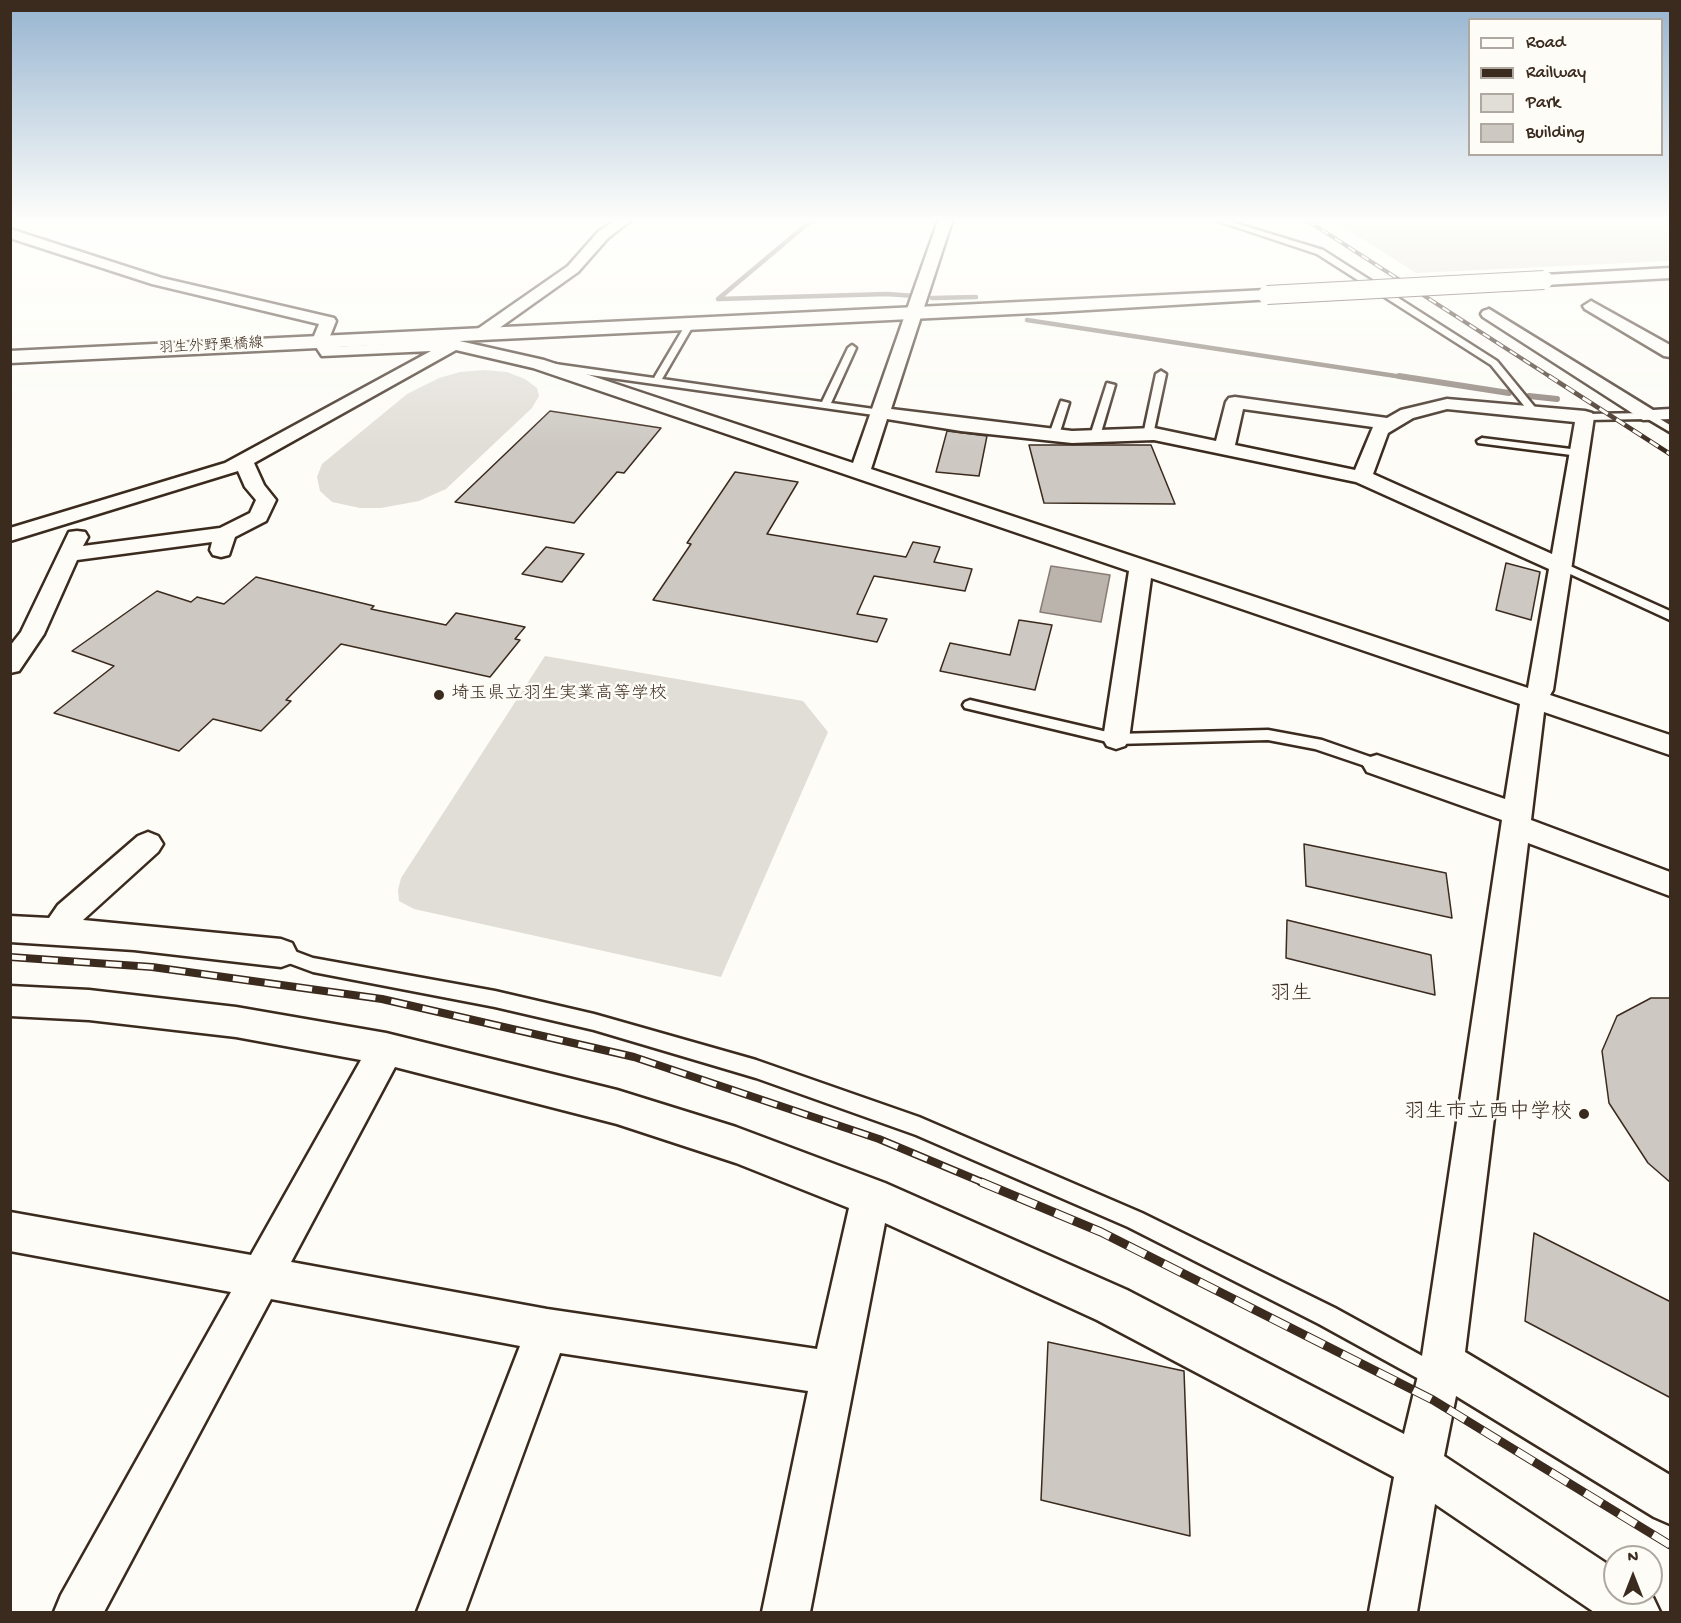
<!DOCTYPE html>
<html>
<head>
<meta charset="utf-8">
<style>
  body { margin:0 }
  #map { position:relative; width:1681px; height:1623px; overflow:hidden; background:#fdfcf7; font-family:"Gochi Hand",sans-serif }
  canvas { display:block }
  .frame { position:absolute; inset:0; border:12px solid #3b2a1e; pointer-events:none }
  .legend { position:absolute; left:1468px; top:18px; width:195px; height:138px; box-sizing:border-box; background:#fdfcf7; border:2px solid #afa8a0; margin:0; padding:8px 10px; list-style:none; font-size:18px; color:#3b2a1e }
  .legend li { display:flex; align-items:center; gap:12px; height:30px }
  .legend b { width:30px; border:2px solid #afa8a0 }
  .north { position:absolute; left:1603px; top:1545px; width:60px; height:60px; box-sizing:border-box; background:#fdfcf7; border:2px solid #afa8a0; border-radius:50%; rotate:0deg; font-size:16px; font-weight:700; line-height:24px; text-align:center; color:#3b2a1e }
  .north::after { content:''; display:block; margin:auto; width:21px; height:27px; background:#3b2a1e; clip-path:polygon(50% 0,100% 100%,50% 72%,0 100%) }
</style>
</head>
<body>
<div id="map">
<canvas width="1681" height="1623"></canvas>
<div class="frame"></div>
<ul class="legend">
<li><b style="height:8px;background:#fdfcf7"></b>Road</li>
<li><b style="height:8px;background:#3b2a1e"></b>Railway</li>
<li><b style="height:16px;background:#e1ded7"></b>Park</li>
<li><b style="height:16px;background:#cdc8c2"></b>Building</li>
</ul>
<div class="north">N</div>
</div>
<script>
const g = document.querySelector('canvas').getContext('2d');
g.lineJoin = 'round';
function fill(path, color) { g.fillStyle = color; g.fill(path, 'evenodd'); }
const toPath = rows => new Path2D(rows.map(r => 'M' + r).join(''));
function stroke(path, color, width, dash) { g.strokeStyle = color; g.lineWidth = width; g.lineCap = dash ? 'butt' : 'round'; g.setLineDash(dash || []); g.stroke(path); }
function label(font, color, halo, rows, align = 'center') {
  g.font = font + ' "Gochi Hand","Klee One",sans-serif'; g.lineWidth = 5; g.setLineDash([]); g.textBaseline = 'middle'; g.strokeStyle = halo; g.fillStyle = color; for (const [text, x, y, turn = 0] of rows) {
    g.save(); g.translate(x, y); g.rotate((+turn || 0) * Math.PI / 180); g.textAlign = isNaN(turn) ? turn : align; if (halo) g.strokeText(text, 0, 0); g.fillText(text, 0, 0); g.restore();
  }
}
const green = toPath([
  [1334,221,1670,221,1670,261,1416,273],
  [484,370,507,372,525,379,537,388,539,396,532,408,446,489,419,501,381,508,360,508,332,502,320,491,317,477,322,464,407,394,439,378,460,372],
  [545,656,803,701,828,732,721,977,414,909,399,901,398,890,401,878]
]);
const water = toPath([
  [1051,566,1110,575,1101,622,1040,612,1051,566]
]);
const streamFar1 = toPath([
  [811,221,718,299,887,294,915,296],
  [932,298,976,297],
  [1027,320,1409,378]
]);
const stream = toPath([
  [1399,376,1509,393],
  [1529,396,1557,399]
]);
const building = toPath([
  [550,411,661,428,624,473,617,472,574,523,455,502,550,411],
  [947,431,987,436,979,476,936,472,947,431],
  [1029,445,1151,445,1175,504,1044,503,1029,445],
  [735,472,798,482,767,534,906,557,913,542,940,547,934,562,972,569,965,591,874,576,857,614,887,619,877,642,653,600,691,544,687,543,735,472],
  [546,547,584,554,562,582,522,574,546,547],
  [1506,563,1540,572,1531,620,1496,610,1506,563],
  [256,577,374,606,371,609,446,625,456,613,525,627,515,639,520,640,490,677,341,644,286,700,291,701,261,731,213,719,179,751,54,713,114,666,72,651,157,591,191,602,197,597,224,604,256,577],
  [1019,620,1052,625,1035,690,940,671,950,643,1010,655,1019,620],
  [1304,844,1446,873,1452,918,1306,886,1304,844],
  [1287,920,1431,955,1435,995,1286,958,1287,920],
  [1651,998,1671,998,1671,1183,1648,1163,1609,1103,1602,1051,1617,1016,1651,998],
  [1534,1233,1671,1302,1671,1398,1525,1321,1534,1233],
  [1048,1342,1184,1371,1190,1536,1041,1500,1048,1342]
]);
const lane = toPath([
  [1218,221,1228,221,1323,250,1497,361,1538,411,1530,413,1491,365,1317,254,1218,221],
  [690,321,694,324,662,379,822,402,848,348,852,345,856,348,831,403,881,410,886,413,881,416,548,369,543,366,548,363,654,378,686,324,690,321],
  [1161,371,1166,374,1153,435,1148,438,1143,435,1156,374,1161,371],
  [1107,383,1115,385,1100,436,1095,439,1090,436,1107,383],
  [1061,401,1069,403,1059,435,1054,438,1049,435,1061,401],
  [1650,413,1670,425,1670,432,1648,419,1585,420,1580,417,1585,414,1650,413],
  [1482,438,1579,450,1584,453,1579,456,1478,443,1477,441,1482,438],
  [1559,561,1670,611,1670,620,1555,567,1555,563,1559,561],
  [970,700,1116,734,1268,730,1322,740,1382,761,1384,765,1377,770,1315,749,1268,740,1116,744,965,708,963,705,965,702,970,700],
  [281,946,313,958,495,991,594,1014,756,1060,919,1117,1142,1213,1335,1308,1444,1368,1447,1376,1444,1384,1436,1387,1428,1384,1319,1324,1128,1227,916,1135,756,1078,594,1030,495,1007,313,972,275,958,273,953,275,948,281,946]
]);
const street = toPath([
  [614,221,630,221,608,238,578,272,488,336,476,336,474,333,476,330,568,266,598,232,614,221],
  [938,221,952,221,891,409,1072,431,1154,428,1216,441,1226,402,1229,398,1235,397,1387,418,1401,410,1447,399,1585,411,1592,413,1594,417,1553,690,1550,695,1670,735,1670,755,1544,712,1531,820,1670,872,1670,896,1528,843,1465,1352,1670,1475,1670,1524,1654,1517,1456,1396,1444,1456,1615,1569,1615,1593,1651,1593,1660,1612,1594,1612,1435,1504,1417,1612,1369,1612,1394,1477,1097,1320,885,1223,810,1612,762,1612,808,1391,560,1353,465,1612,417,1612,520,1346,271,1299,104,1612,54,1612,61,1595,231,1292,10,1251,10,1212,251,1255,361,1060,236,1037,89,1020,10,1016,10,986,89,990,236,1007,386,1033,617,1090,736,1127,885,1183,1127,1290,1404,1434,1421,1363,1502,820,1367,772,1363,765,1367,758,1377,755,1505,799,1520,704,1151,578,1129,739,1125,746,1116,749,1107,746,1103,739,1129,571,533,368,456,350,254,463,264,485,276,500,266,521,235,537,229,555,221,557,213,555,210,550,212,542,77,560,44,634,19,671,10,673,10,646,21,632,69,532,77,531,85,532,88,537,83,546,220,528,250,513,256,500,245,487,238,471,10,541,10,528,225,463,431,351,322,356,312,341,319,324,152,284,10,238,10,229,162,278,334,318,336,321,328,341,333,347,455,340,544,360,853,463,938,221],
  [1243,409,1373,427,1355,470,1235,445,1243,409],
  [1447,409,1575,422,1552,554,1373,474,1388,433,1413,418,1447,409],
  [887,419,961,431,1072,443,1154,440,1356,482,1549,569,1528,688,871,469,887,419],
  [395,1067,617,1124,736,1163,849,1208,817,1349,547,1309,291,1262,395,1067],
  [1591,301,1670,345,1670,357,1664,356,1585,309,1583,306,1591,301],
  [1489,309,1653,410,1670,409,1670,419,1643,420,1483,317,1481,314,1483,311,1489,309],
  [148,832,158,836,163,844,158,852,83,920,281,939,292,943,297,953,292,963,281,967,134,950,10,942,10,916,49,918,58,905,138,836,148,832]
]);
const primary = toPath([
  [1670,268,1670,278,1544,285,1538,284,1535,280,1538,276,1544,275,1670,268],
  [1267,290,1273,291,1276,295,1273,299,1054,312,10,363,10,351,1267,290]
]);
const railFar3 = toPath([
  [1308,221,1552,378]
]);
const railFar2 = toPath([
  [1549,376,1670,454]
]);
const railFar1 = toPath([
  [10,957,152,967,382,999,634,1057,879,1139,984,1183]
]);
const rail = toPath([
  [981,1182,1101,1232,1433,1400,1670,1545]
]);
const primaryBridge = toPath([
  [1267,295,1544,280]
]);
const markers = [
  [439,695,6,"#3b2a1e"],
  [1584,1114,6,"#3b2a1e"]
];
const farStreetnames = [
  ["羽生外野栗橋線",211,347,-3]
];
const poiNames = [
  ["埼玉県立羽生実業高等学校",451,695]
];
const quarterNames = [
  ["羽生",1291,996]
];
const nearPoinames = [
  ["羽生市立西中学校",1572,1114]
];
fill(green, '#e1ded7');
fill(water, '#bbb4ad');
stroke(water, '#887d74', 1.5);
stroke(streamFar1, '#887d74', 4.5);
stroke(stream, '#887d74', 6);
fill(building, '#cdc8c2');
stroke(building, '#3b2a1e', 1.5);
stroke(lane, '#3b2a1e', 5);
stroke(street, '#3b2a1e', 5);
stroke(primary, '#3b2a1e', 5);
fill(lane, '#fdfcf7');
fill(street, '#fdfcf7');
fill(primary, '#fdfcf7');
stroke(railFar3, '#3b2a1e', 4);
stroke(railFar2, '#3b2a1e', 4.5);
stroke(railFar1, '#3b2a1e', 8);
stroke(rail, '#3b2a1e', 9);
stroke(railFar3, '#fdfcf7', 2, [8]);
stroke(railFar2, '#fdfcf7', 3, [10]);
stroke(railFar1, '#fdfcf7', 5, [16]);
stroke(rail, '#fdfcf7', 7, [20]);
stroke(primaryBridge, '#3b2a1e', 20, []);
stroke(primaryBridge, '#fdfcf7', 18);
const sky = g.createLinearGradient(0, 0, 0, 448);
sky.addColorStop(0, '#96b4d0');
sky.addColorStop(0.49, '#fefefb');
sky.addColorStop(1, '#fefefb00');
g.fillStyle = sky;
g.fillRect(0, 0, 1681, 448);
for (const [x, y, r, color] of markers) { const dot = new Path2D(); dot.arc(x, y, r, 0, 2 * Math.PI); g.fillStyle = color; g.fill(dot); stroke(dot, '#fdfcf7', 2); }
label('15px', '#3b2a1e', '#fdfcf7', farStreetnames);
label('18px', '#3b2a1e', '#fdfcf7', poiNames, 'left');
label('21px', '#3b2a1e', '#fdfcf7', quarterNames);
label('21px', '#3b2a1e', '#fdfcf7', nearPoinames, 'right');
</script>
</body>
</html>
